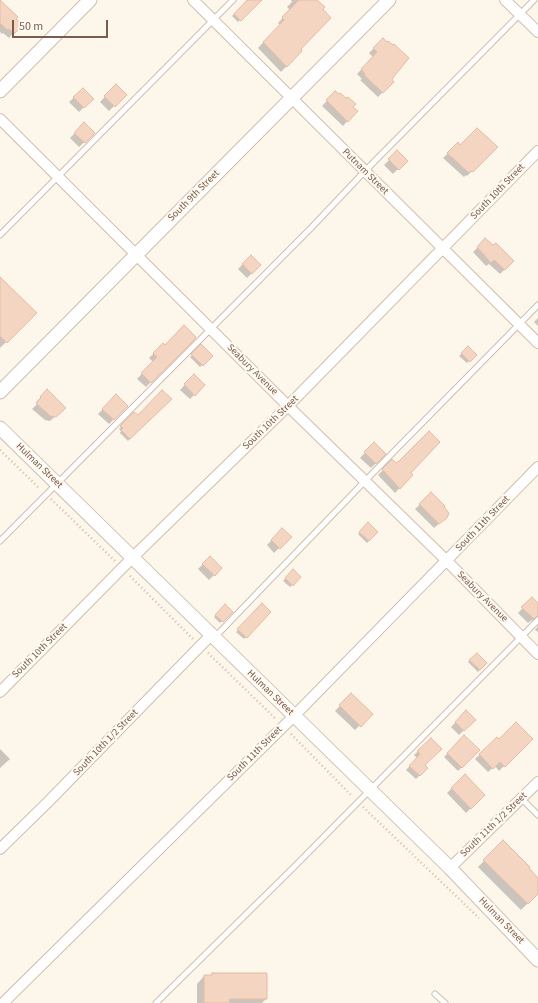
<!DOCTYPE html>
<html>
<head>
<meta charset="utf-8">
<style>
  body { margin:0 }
  #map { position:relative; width:538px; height:1003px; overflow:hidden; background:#fdf6eb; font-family:"Source Sans 3",sans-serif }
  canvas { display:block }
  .scale { position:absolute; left:12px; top:20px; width:96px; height:18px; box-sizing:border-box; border:2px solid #7a5c4c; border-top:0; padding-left:5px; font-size:12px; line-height:14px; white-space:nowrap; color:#7a5c4c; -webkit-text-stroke:3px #fffaf2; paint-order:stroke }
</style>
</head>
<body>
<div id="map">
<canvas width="538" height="1003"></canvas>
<div class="scale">50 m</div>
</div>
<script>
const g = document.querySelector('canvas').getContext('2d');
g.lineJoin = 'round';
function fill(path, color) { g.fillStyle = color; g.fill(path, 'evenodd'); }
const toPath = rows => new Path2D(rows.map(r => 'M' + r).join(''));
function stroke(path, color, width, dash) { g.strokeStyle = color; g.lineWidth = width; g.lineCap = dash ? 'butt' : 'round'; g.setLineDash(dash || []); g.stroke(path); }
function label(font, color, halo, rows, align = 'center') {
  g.font = font + ' "Source Sans 3",sans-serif'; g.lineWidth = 4; g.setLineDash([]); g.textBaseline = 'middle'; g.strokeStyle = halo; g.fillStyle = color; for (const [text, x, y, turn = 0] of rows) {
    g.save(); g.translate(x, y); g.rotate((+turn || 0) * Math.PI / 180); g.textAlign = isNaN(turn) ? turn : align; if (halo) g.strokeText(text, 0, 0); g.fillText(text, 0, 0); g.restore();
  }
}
const shadow = toPath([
  [291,0,316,0,299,49,301,51,281,72,258,48,280,25,278,23,290,10,287,7,292,2],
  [0,3,21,25,9,38,3,33,2,34,0,32],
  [242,6,248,12,238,22,232,16],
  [378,44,390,79,393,82,378,97,360,80,362,79,357,74,373,57,369,53],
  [116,85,125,95,109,111,100,102],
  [83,89,92,99,79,112,69,102],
  [335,92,356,111,343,126,322,106],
  [84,124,94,133,79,147,70,138],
  [458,144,460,146,497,147,467,176,466,175,464,177,443,158],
  [397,152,406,161,393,174,384,165],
  [485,240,513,261,500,274,489,264,486,266,473,252],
  [251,256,260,265,247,278,238,269],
  [0,278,35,313,0,348],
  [538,318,538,326,534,322],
  [195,337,146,387,137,379,153,362,149,358,163,344,165,346],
  [201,346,211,356,200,367,190,357],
  [468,347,475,355,467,363,459,356],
  [194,375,204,385,190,399,180,390],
  [47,391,64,408,50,421,45,420,32,409,38,403,36,402],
  [116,396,127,406,109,424,98,414],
  [170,399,128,441,120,433,121,431,119,429,134,413,138,417],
  [374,443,385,454,371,468,360,458],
  [392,461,412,475,395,493,378,475],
  [431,494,447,517,434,528,415,509],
  [368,524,377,532,367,543,358,534],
  [282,529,290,537,274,553,267,545],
  [210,557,221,568,209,580,198,569],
  [293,570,300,577,290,587,283,581],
  [532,598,538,604,538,632,535,630,538,626,537,622,532,620,528,623,518,613],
  [262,605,270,612,244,639,236,632],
  [225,606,231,612,220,623,214,617],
  [477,654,486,663,478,672,468,662],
  [351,694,371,714,355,730,335,711],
  [466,711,474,720,459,735,451,727],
  [464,736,479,750,458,771,444,757],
  [497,738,499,740,531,739,499,771,495,766,488,772,475,759],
  [431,739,424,765,427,768,416,779,406,770,417,758,414,755],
  [0,749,10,759,0,768],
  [465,776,484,795,466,813,447,793],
  [503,842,538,879,538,893,521,910,478,867],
  [212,974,266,999,262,1003,197,1003,197,984,204,976,210,976]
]);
const building = toPath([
  [0,0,18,17,16,19,23,25,14,34,9,29,7,30,0,23,0,0],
  [247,0,262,0,241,21,234,14,247,0],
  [299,0,317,0,325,7,323,9,331,18,301,49,302,51,287,67,263,42,284,20,282,17,299,0],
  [383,38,387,42,388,41,393,45,394,44,409,58,392,79,394,82,383,93,364,75,365,74,361,69,377,52,373,48,383,38],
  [116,84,127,95,115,107,104,96,116,84],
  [83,88,94,99,84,108,73,97,83,88],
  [335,91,339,94,340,93,346,98,348,97,356,104,353,107,358,111,348,122,326,100,335,91],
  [84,122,95,133,85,143,74,133,84,122],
  [477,128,498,147,473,172,471,171,469,173,447,153,458,142,460,145,477,128],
  [397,150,408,161,399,170,388,159,397,150],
  [485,238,493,245,496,243,514,261,505,270,494,260,491,263,477,247,485,238],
  [251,255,261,265,252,274,242,264,251,255],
  [0,277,37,313,7,343,0,336,0,277],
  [184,325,196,337,195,339,151,383,141,373,157,357,153,353,163,343,165,345,184,325],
  [201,344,213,356,203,366,191,354,201,344],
  [468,346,477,355,470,362,461,353,468,346],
  [194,374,205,385,195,396,184,384,194,374],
  [47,389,66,408,56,417,50,416,36,403,41,398,40,397,47,389],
  [162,390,172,399,130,439,121,430,123,428,120,426,134,412,138,415,162,390],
  [116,394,128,406,114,420,102,409,116,394],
  [429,431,440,442,411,473,413,475,400,489,382,469,392,459,396,463,399,461,429,431],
  [374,442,386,454,376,464,364,452,374,442],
  [431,492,445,506,444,507,449,513,447,518,439,524,419,504,431,492],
  [368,522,378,532,369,541,359,532,368,522],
  [282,528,292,537,280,549,271,540,282,528],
  [210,556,222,568,215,576,202,564,210,556],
  [293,569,301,577,293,586,285,578,293,569],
  [532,597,538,603,538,616,534,619,521,607,532,597],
  [262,603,271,612,247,638,237,629,262,603],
  [225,604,233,612,223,622,215,615,225,604],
  [477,653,487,663,480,670,469,660,477,653],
  [351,693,373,714,361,727,339,705,351,693],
  [466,710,476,720,464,731,455,722,466,710],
  [516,722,533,739,505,767,500,762,493,769,479,754,497,737,499,739,516,722],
  [464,735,480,750,462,768,447,753,464,735],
  [431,738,442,749,425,765,428,768,420,776,409,766,420,754,417,751,431,738],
  [465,774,485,795,471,809,451,788,465,774],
  [503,840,530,867,529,868,538,878,538,894,528,904,483,860,503,840],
  [212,973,267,973,267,999,230,999,229,1003,204,1003,204,975,212,975,212,973]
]);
const path = toPath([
  [0,450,40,489],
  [51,499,115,561],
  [130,576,193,639],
  [208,653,276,719],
  [291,734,352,796],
  [363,807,479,918]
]);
const service = toPath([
  [0,235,233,0],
  [0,541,312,227,365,171,534,0],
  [215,637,365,481,538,305],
  [521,798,538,815],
  [435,994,445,1003],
  [156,1003,293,868,538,620]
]);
const minor = toPath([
  [193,0,538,343],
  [505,0,538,32],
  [0,119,288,406,447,561,538,654],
  [0,692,132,558,288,406,538,151],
  [0,849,48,802,211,635],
  [450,868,538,782],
  [3,1003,294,716,538,467]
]);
const tertiary = toPath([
  [0,91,90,0],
  [0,392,389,0],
  [0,428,450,868,538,960]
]);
const streetNames = [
  ["Putnam Street",365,172,45],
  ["South 10th Street",498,192,-46],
  ["South 9th Street",194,196,-45],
  ["Seabury Avenue",252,370,45],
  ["South 10th Street",271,423,-44],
  ["Hulman Street",39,466,44],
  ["South 11th Street",483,524,-46],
  ["Seabury Avenue",482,597,45],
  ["South 10th Street",40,651,-45],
  ["Hulman Street",270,693,44],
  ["South 10th 1/2 Street",106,743,-46],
  ["South 11th Street",255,754,-45],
  ["South 11th 1/2 Street",494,825,-44],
  ["Hulman Street",501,921,46]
];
fill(shadow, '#0003');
fill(building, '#f4d5c1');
stroke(building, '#e7bba1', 1);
stroke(service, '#d1beaf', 7);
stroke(minor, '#d1beaf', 12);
stroke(tertiary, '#d1beaf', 15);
stroke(path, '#dab8a3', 2.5, [1, 3]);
stroke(service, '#fff', 5);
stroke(minor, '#fff', 10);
stroke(tertiary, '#fff', 13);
label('10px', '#7a5c4c', '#fffaf2', streetNames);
</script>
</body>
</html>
